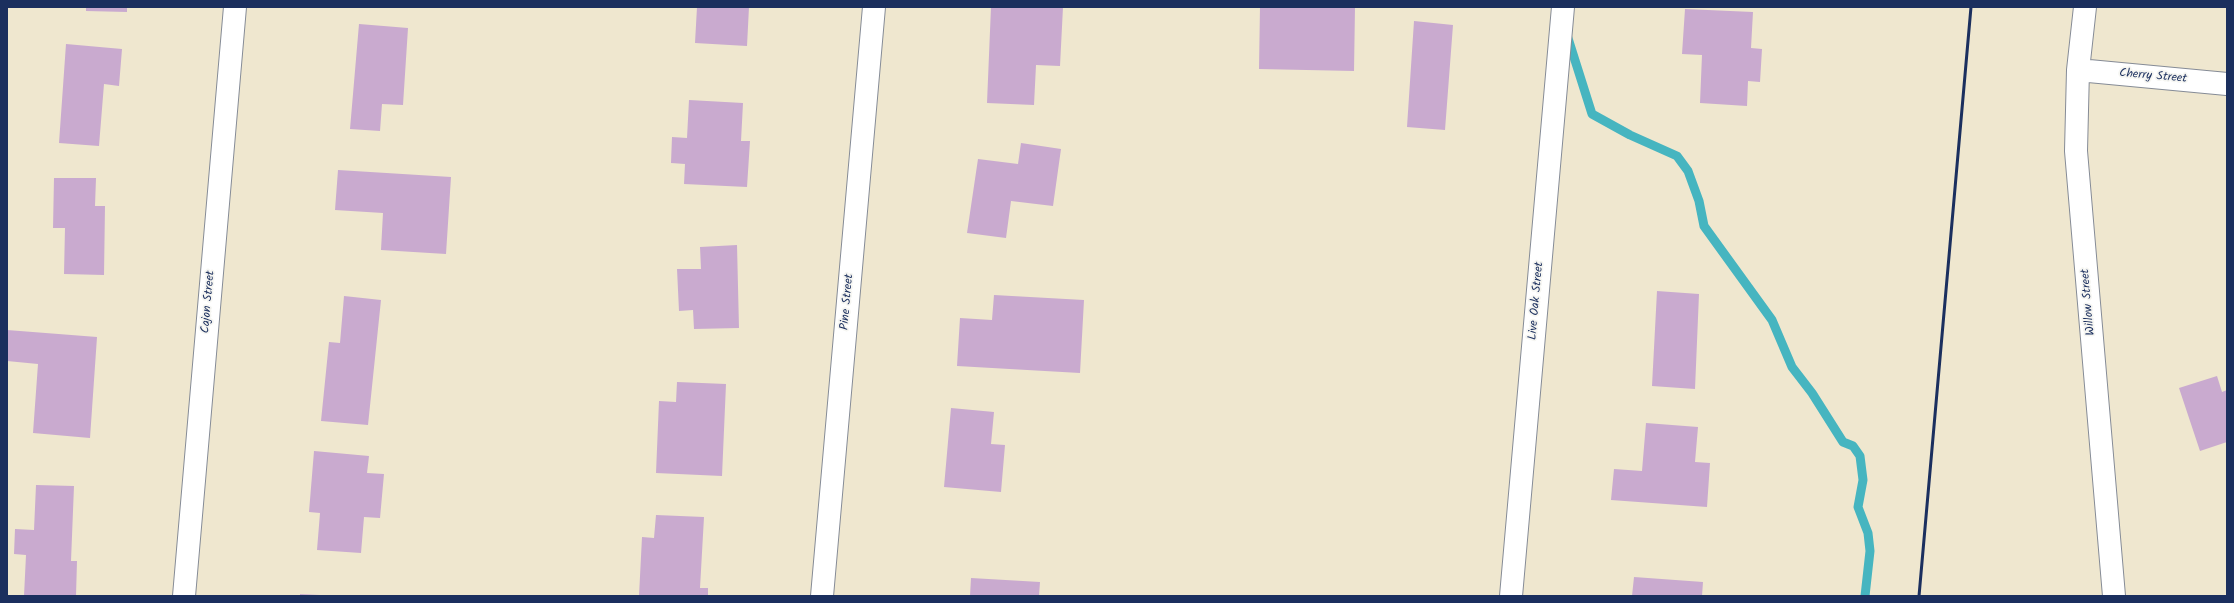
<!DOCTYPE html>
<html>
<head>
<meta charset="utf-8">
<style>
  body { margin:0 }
  #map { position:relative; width:2234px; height:603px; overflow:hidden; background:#efe7cf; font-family:Kalam,sans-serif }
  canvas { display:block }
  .frame { position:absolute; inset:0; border:8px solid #1b2f5e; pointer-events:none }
</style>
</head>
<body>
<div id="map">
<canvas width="2234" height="603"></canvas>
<div class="frame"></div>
</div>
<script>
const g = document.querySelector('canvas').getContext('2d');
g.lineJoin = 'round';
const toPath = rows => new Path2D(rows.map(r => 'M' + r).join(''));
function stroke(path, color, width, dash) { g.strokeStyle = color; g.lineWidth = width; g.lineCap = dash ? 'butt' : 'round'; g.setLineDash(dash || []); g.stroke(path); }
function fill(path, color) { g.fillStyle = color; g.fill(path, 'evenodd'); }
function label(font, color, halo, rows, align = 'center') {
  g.font = font + ' Kalam,sans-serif'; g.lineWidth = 3.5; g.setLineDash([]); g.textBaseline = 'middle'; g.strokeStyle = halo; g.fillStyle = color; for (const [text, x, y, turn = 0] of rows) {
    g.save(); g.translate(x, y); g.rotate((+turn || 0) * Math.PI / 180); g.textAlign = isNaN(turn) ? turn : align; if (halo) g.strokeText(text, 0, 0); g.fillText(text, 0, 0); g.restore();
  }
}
const stream = toPath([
  [1567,35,1592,114,1630,135,1677,156,1688,171,1699,201,1704,226,1772,320,1792,367,1812,393,1843,442,1853,446,1860,456,1863,480,1858,507,1868,533,1870,551,1865,596]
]);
const building = toPath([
  [86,7,127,7,127,12,86,11],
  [697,7,749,7,747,46,695,43],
  [991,7,1063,7,1060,66,1036,65,1034,105,987,103],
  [1260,7,1355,7,1354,71,1259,69],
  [1685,9,1753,12,1751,48,1762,49,1760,82,1748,81,1747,106,1700,103,1702,55,1682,54],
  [1414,21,1453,25,1445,130,1407,127],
  [359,24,408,28,403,105,382,104,380,131,350,129],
  [66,44,122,49,119,86,104,84,99,146,59,143],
  [689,100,743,103,741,141,750,141,747,187,684,184,685,164,671,163,672,137,687,138],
  [1021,143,1061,149,1053,206,1011,201,1006,238,967,233,978,159,1018,164],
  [338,170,451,177,446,254,381,250,383,213,335,210],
  [54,178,96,178,95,206,105,206,104,275,64,274,65,228,53,228],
  [737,245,739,328,694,329,693,310,679,311,677,269,701,269,700,247],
  [1657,291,1699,294,1695,389,1652,386],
  [994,295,1084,300,1080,373,957,366,960,318,992,320],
  [344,296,381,300,368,425,321,421,329,342,340,343],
  [7,330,97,337,90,438,33,433,38,364,7,361],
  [2217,376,2222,392,2227,390,2227,442,2200,451,2179,388],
  [677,382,726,384,722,476,656,473,659,401,676,402],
  [951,408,994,412,991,444,1005,445,1001,492,944,487],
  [1646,423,1698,427,1695,462,1710,463,1707,507,1611,500,1614,469,1642,471],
  [314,451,369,456,367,473,384,474,380,518,364,517,361,553,317,550,320,513,309,512],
  [36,485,74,486,71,561,77,561,76,596,24,596,26,555,14,554,15,529,34,530],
  [656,515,704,517,700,588,708,588,708,596,639,596,642,537,654,538],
  [1634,577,1703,582,1702,596,1632,596],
  [971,578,1040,582,1039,596,970,596],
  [300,594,320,595,320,596,300,596]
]);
const minor = toPath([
  [2085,7,2078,70,2076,151,2114,596],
  [2078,70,2227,84],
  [184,596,235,7],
  [822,596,874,7],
  [1511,596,1563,7]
]);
const rail = toPath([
  [1919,596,1971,7]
]);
const streetNames = [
  ["Cherry Street",2153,77,5],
  ["Live Oak Street",1537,301,-85],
  ["Cajon Street",209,302,-85],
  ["Pine Street",848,302,-85],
  ["Willow Street",2089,302,-95]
];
stroke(stream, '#46b5c0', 9);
fill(building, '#c9aacf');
stroke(minor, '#858b96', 24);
stroke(minor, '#fff', 22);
stroke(rail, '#1b2f5e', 3);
label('12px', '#1b2f5e', '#f6f6f2', streetNames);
</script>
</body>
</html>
